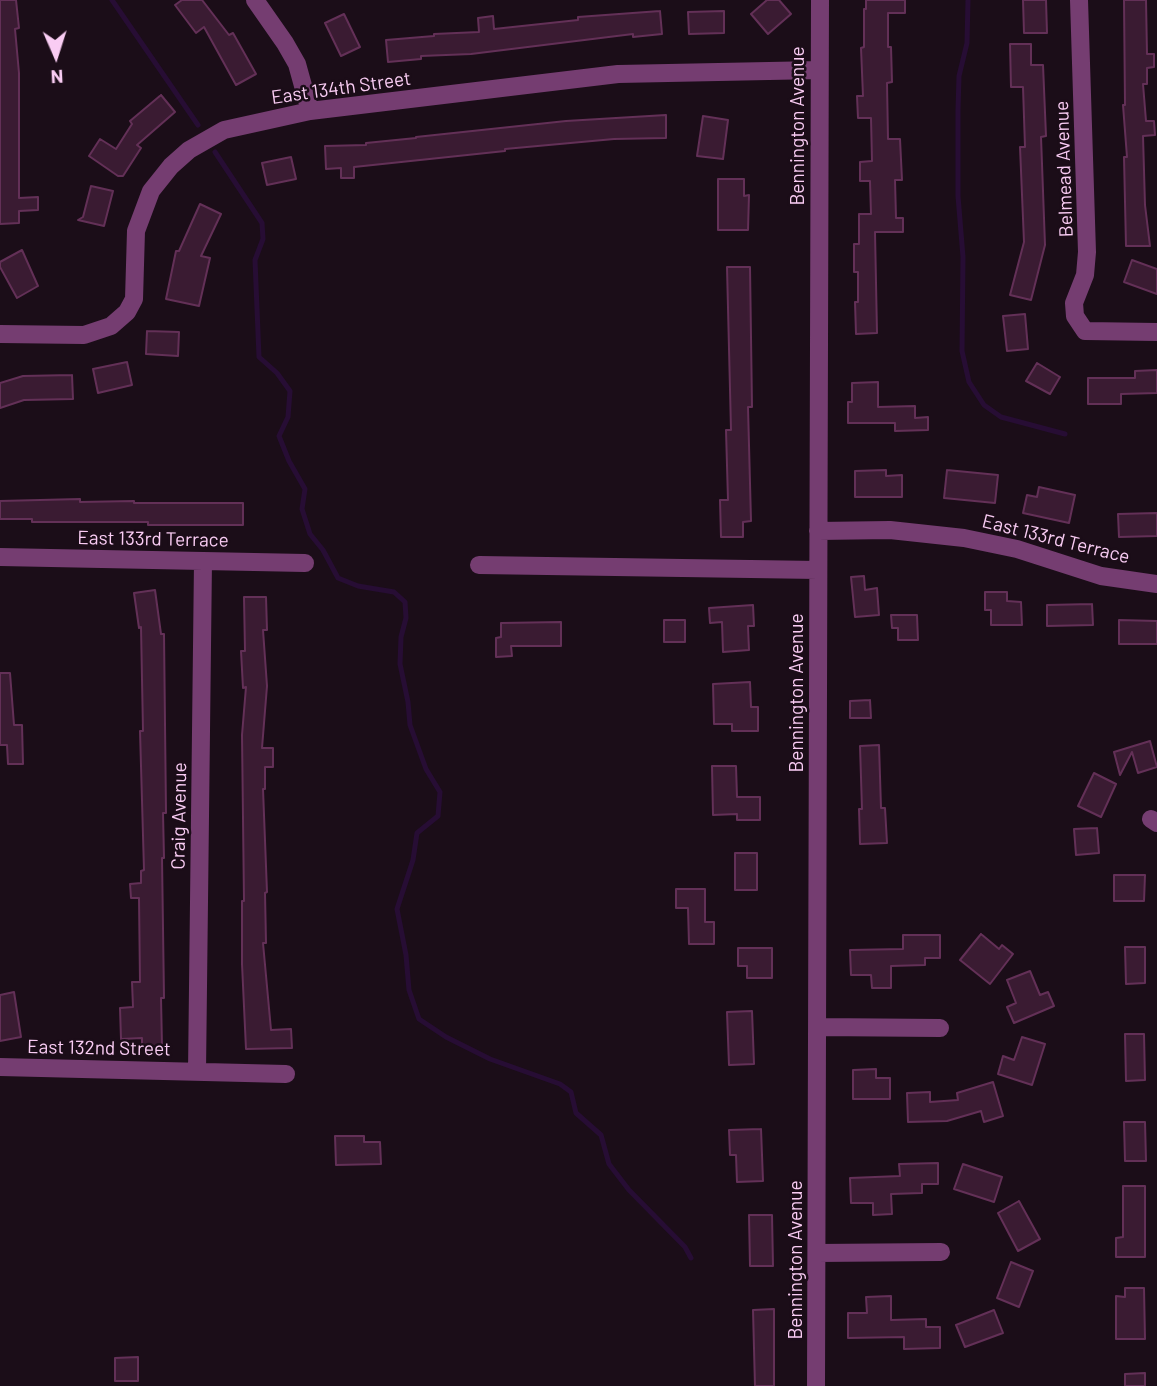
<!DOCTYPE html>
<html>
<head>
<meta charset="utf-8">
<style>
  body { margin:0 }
  #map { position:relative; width:1157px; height:1386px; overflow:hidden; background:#1b0d18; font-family:Barlow,sans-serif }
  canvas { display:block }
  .north { position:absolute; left:21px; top:21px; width:70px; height:70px; -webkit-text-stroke:5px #1b0d18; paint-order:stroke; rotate:177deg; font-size:19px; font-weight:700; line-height:28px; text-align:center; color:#f9ccf3 }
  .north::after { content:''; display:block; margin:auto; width:24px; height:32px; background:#f9ccf3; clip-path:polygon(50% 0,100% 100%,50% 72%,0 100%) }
</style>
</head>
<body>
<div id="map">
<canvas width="1157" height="1386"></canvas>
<div class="north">N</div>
</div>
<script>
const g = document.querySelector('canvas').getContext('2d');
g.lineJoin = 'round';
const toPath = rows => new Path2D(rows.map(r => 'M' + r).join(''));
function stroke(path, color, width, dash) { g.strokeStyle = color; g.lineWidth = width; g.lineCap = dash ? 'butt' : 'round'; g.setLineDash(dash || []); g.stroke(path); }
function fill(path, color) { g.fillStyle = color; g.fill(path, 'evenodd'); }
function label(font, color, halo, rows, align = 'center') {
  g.font = font + ' Barlow,sans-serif'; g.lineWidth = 5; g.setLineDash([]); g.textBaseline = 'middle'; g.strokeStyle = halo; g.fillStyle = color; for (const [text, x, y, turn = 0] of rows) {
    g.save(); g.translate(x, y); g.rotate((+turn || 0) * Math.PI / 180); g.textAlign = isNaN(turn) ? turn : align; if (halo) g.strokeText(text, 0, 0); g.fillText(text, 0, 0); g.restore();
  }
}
const stream = toPath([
  [112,0,198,125],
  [968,0,967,43,959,76,958,110,958,196,963,257,962,351,969,382,984,405,1001,417,1065,434],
  [215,152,262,223,263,239,255,260,259,357,277,373,290,391,288,417,279,436,289,461,305,489,302,509,310,534,323,550,338,578,358,586,394,592,405,602,406,618,401,637,400,664,408,702,410,725,426,769,440,792,438,816,417,833,413,860,397,909,406,955,409,990,419,1019,446,1037,490,1059,560,1084,571,1092,576,1113,601,1135,609,1164,629,1190,685,1247,691,1258]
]);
const building = toPath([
  [0,0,16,0,19,28,15,29,19,73,19,198,38,197,38,210,19,211,19,223,0,224,0,0],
  [182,0,202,0,229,35,233,33,256,74,236,85,204,27,196,33,175,5,182,0],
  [767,0,779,0,791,14,768,34,751,14,767,0],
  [866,0,905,0,905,13,888,13,888,47,891,47,892,82,887,83,888,139,900,139,902,180,895,180,896,218,903,218,903,232,875,232,877,333,856,334,855,302,858,302,858,272,854,272,854,244,859,244,859,214,871,214,870,181,860,181,860,162,872,161,871,118,858,118,857,96,863,96,861,48,864,47,864,9,866,9,866,0],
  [1023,0,1046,0,1047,33,1024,33,1023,0],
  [1124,0,1146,0,1147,54,1154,54,1154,67,1147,68,1147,84,1143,84,1146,121,1154,121,1155,135,1143,136,1145,205,1150,246,1126,246,1124,157,1127,157,1123,105,1125,105,1124,0],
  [660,11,662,34,633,37,633,34,471,54,421,56,421,59,388,62,386,40,434,36,434,34,479,32,478,18,493,16,494,29,578,20,578,17,660,11],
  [724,11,724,33,689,34,688,12,724,11],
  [344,14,360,47,341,56,325,23,344,14],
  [1010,44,1031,44,1031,65,1043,65,1046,136,1041,137,1045,245,1031,300,1010,295,1024,242,1020,147,1025,147,1023,87,1011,87,1010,44],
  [161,95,175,112,137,145,141,148,123,176,118,176,89,156,100,139,116,149,132,124,130,121,161,95],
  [666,115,666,138,614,139,505,149,505,151,354,167,354,178,341,178,341,168,326,169,325,146,366,145,366,143,416,138,416,137,566,121,666,115],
  [703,116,728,120,723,159,697,156,703,116],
  [291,157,296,179,267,185,262,163,291,157],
  [718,179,744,179,744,196,749,195,748,230,718,230,718,179],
  [91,186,113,191,104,226,78,220,83,217,91,186],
  [200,204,221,214,201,256,210,258,199,306,166,299,176,251,179,251,200,204],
  [22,250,38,286,17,298,0,267,0,262,22,250],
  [1132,260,1157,269,1157,294,1124,282,1132,260],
  [727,267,750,267,752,407,748,407,751,521,743,522,743,537,721,537,720,500,728,500,726,430,731,430,727,267],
  [1025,314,1028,349,1007,351,1003,316,1025,314],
  [147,331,179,332,178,356,146,354,147,331],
  [127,362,132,385,98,393,93,369,127,362],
  [1037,363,1060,377,1050,394,1026,381,1037,363],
  [1157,370,1157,393,1121,394,1121,404,1088,404,1088,378,1135,378,1135,371,1157,370],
  [72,375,73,399,24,400,0,408,0,383,23,376,72,375],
  [878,382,878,407,915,406,915,418,928,417,928,430,895,431,895,423,848,423,848,402,852,402,852,383,878,382],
  [886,470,886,476,902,475,902,497,855,497,855,471,886,470],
  [947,470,998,475,995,503,944,498,947,470],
  [1039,487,1075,495,1069,523,1023,513,1027,495,1037,497,1039,487],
  [80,499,80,502,134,501,134,503,243,503,243,525,148,525,148,522,32,522,32,519,0,519,0,501,80,499],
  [1157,513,1157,536,1119,537,1118,514,1157,513],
  [864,576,865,590,877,588,879,615,855,617,851,577,864,576],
  [155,590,161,634,164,634,166,813,163,813,164,858,162,858,164,998,161,998,162,1047,142,1048,142,1038,121,1039,120,1008,133,1007,132,982,140,982,139,898,131,898,130,884,141,883,141,871,144,870,140,731,143,731,141,627,139,628,134,593,155,590],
  [985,592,1007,592,1007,601,1021,602,1022,625,991,625,991,610,985,610,985,592],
  [244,597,266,597,267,630,263,630,267,686,262,748,273,748,273,767,265,767,265,789,263,789,267,892,265,893,266,943,263,943,271,1030,291,1029,292,1048,246,1049,242,964,242,901,244,901,242,735,246,687,243,688,241,651,245,651,244,597],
  [1092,604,1093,625,1047,626,1047,605,1092,604],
  [753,605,754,626,748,626,749,650,723,652,722,622,710,623,709,608,753,605],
  [891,615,917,615,918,640,898,640,898,628,892,628,891,615],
  [664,620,685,620,685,642,664,642,664,620],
  [1119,620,1157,621,1157,644,1119,644,1119,620],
  [561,622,561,646,511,646,512,656,496,657,496,638,501,637,501,623,561,622],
  [0,673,10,673,14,725,22,725,23,764,8,764,7,745,0,745,0,673],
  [750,682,751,707,758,707,758,731,732,731,732,724,714,724,713,684,750,682],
  [870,700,871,718,850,718,850,701,870,700],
  [1150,741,1157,767,1138,773,1132,752,1120,775,1114,752,1150,741],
  [879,745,881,808,885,808,887,843,860,844,859,809,862,809,860,746,879,745],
  [712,766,736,766,737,797,760,797,760,820,737,820,737,814,713,815,712,766],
  [1094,773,1116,784,1101,817,1078,806,1094,773],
  [1097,828,1099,853,1076,855,1074,829,1097,828],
  [735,853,757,853,757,890,735,890,735,853],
  [1114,875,1145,875,1144,901,1114,901,1114,875],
  [676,889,705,889,705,922,714,922,714,944,689,944,688,908,676,908,676,889],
  [981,934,999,949,1002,945,1013,954,990,984,960,960,981,934],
  [903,935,940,935,940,958,925,958,925,965,891,966,891,988,872,988,871,975,851,975,850,950,903,949,903,935],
  [1125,947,1145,947,1145,983,1126,984,1125,947],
  [738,948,772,948,772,978,747,978,747,966,738,966,738,948],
  [1030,971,1040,995,1048,992,1054,1006,1014,1023,1007,1007,1016,1003,1007,980,1030,971],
  [14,992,21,1037,0,1041,0,995,14,992],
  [752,1011,754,1064,729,1065,727,1012,752,1011],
  [1125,1034,1144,1034,1145,1080,1126,1081,1125,1034],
  [1022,1037,1045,1044,1032,1085,998,1074,1003,1056,1014,1060,1022,1037],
  [876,1069,876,1078,890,1078,890,1099,853,1099,853,1070,876,1069],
  [993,1082,1003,1116,984,1122,981,1111,947,1121,908,1122,907,1093,930,1092,930,1102,958,1100,957,1093,993,1082],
  [1124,1122,1145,1122,1146,1161,1125,1161,1124,1122],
  [761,1129,763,1181,737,1182,736,1155,730,1155,729,1130,761,1129],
  [335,1136,364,1136,364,1142,380,1142,381,1164,336,1165,335,1136],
  [938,1163,938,1184,922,1184,922,1193,891,1194,892,1214,873,1215,873,1203,851,1203,850,1178,900,1176,899,1164,938,1163],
  [963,1164,1002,1177,994,1202,954,1189,963,1164],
  [1123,1186,1145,1186,1145,1257,1116,1257,1116,1238,1123,1237,1123,1186],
  [1019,1201,1040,1239,1018,1251,998,1213,1019,1201],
  [749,1215,772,1215,773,1266,750,1266,749,1215],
  [1011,1262,1033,1271,1019,1307,997,1298,1011,1262],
  [1125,1288,1144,1288,1145,1339,1116,1339,1116,1296,1125,1297,1125,1288],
  [891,1296,891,1320,926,1319,926,1327,940,1327,940,1348,904,1349,904,1337,848,1338,848,1313,867,1313,866,1297,891,1296],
  [774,1309,774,1386,755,1386,753,1310,774,1309],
  [994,1310,1003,1333,965,1347,956,1325,994,1310],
  [138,1357,138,1381,115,1381,115,1358,138,1357],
  [1145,1373,1145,1386,1125,1386,1125,1374,1145,1373]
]);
const minor = toPath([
  [255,0,285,43,297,64,310,111],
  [1079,0,1087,252,1085,275,1074,303,1075,316,1085,331,1157,332],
  [0,334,84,335,111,326,127,312,134,299,136,231,151,191,171,166,189,150,224,130,310,111,618,74,819,70],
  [818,531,890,530,964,538,1017,549,1101,576,1157,584],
  [0,557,305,563],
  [479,565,818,570],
  [1151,819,1157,823],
  [818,1027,940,1028],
  [0,1067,286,1074],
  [197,1072,203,561],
  [817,1253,941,1252],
  [816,1386,820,0]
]);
const streetNames = [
  ["East 134th Street",341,88,-8],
  ["Bennington Avenue",798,126,-90],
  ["Belmead Avenue",1064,169,-92],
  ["East 133rd Terrace",153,539,1],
  ["East 133rd Terrace",1056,539,14],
  ["Bennington Avenue",797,693,-90],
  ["Craig Avenue",179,816,-89],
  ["East 132nd Street",99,1048,1],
  ["Bennington Avenue",796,1260,-90]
];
stroke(stream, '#270d34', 5);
fill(building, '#3a1b32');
stroke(building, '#633057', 2);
stroke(minor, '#753d71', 18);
label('19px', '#f9ccf3', '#1b0d18', streetNames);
</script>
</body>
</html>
